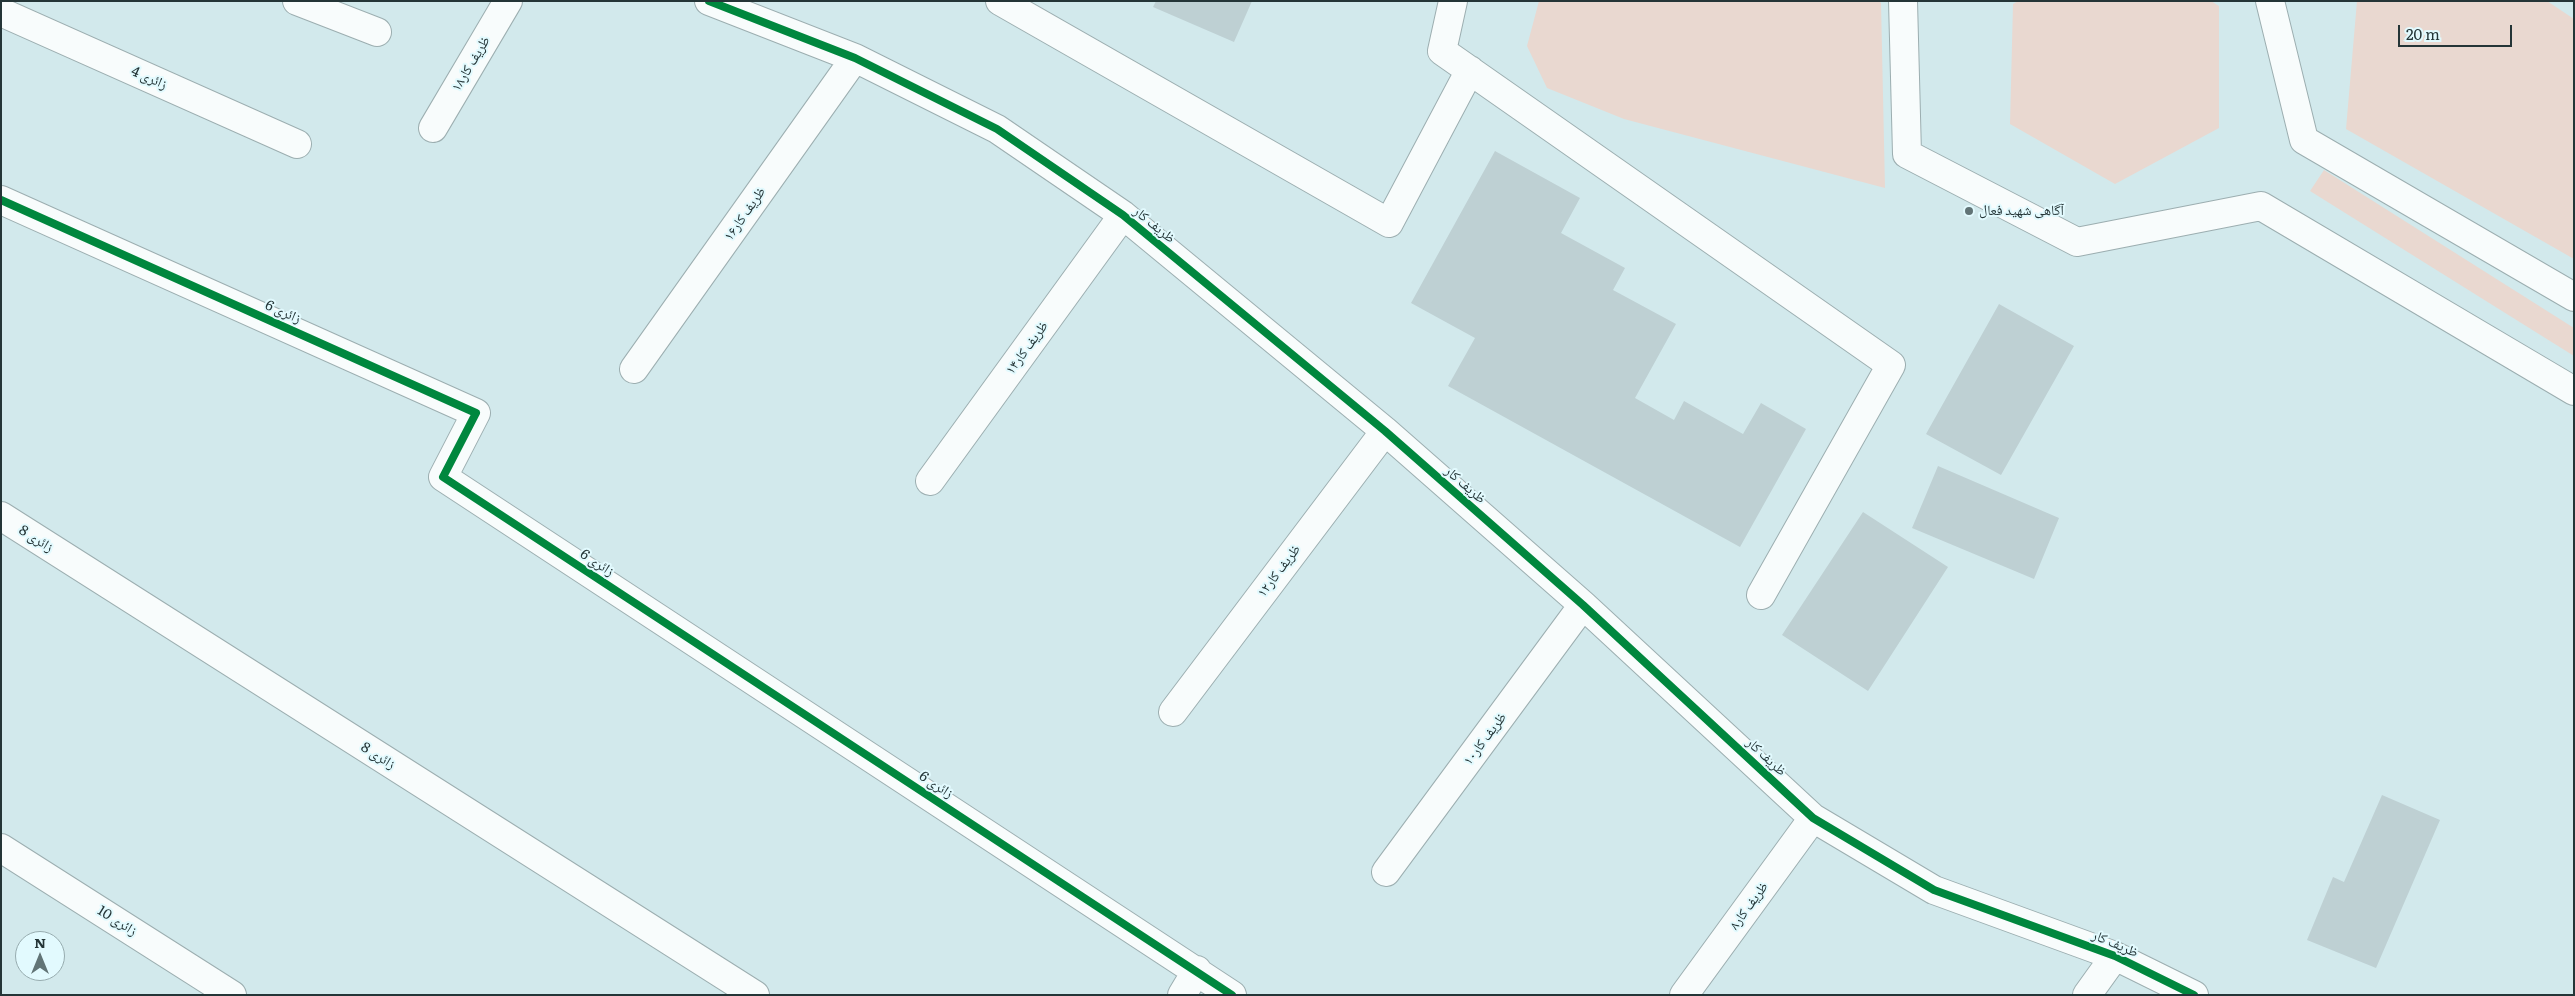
<!DOCTYPE html>
<html>
<head>
<meta charset="utf-8">
<style>
  body { margin:0 }
  #map { position:relative; width:2575px; height:996px; overflow:hidden; background:#d2e9ec; font-family:Literata,serif }
  canvas { display:block }
  .frame { position:absolute; inset:0; border:2px solid #243537; pointer-events:none }
  .north { position:absolute; left:15px; top:931px; width:50px; height:50px; box-sizing:border-box; background:#e2fafe; border:1px solid #96abae; border-radius:50%; rotate:0deg; font-size:14px; font-weight:700; line-height:20px; text-align:center; color:#243537 }
  .north::after { content:''; display:block; margin:auto; width:18px; height:22px; background:#617476; clip-path:polygon(50% 0,100% 100%,50% 72%,0 100%) }
  .scale { position:absolute; left:2398px; top:25px; width:114px; height:22px; box-sizing:border-box; border:2px solid #243537; border-top:0; padding-left:6px; font-size:15px; line-height:18px; white-space:nowrap; color:#243537; -webkit-text-stroke:4px #e2fafe; paint-order:stroke }
</style>
</head>
<body>
<div id="map">
<canvas width="2575" height="996"></canvas>
<div class="frame"></div>
<div class="north">N</div>
<div class="scale">20 m</div>
</div>
<script>
const g = document.querySelector('canvas').getContext('2d');
g.lineJoin = 'round';
function fill(path, color) { g.fillStyle = color; g.fill(path, 'evenodd'); }
const toPath = rows => new Path2D(rows.map(r => 'M' + r).join(''));
function stroke(path, color, width, dash) { g.strokeStyle = color; g.lineWidth = width; g.lineCap = dash ? 'butt' : 'round'; g.setLineDash(dash || []); g.stroke(path); }
function label(font, color, halo, rows, align = 'center') {
  g.font = font + ' Literata,"Noto Naskh Arabic",serif'; g.lineWidth = 4; g.setLineDash([]); g.textBaseline = 'middle'; g.strokeStyle = halo; g.fillStyle = color; for (const [text, x, y, turn = 0] of rows) {
    g.save(); g.translate(x, y); g.rotate((+turn || 0) * Math.PI / 180); g.textAlign = isNaN(turn) ? turn : align; if (halo) g.strokeText(text, 0, 0); g.fillText(text, 0, 0); g.restore();
  }
}
const green = toPath([
  [1539,1,1879,1,1881,3,1885,188,1624,119,1547,88,1527,46],
  [2018,1,2211,1,2219,6,2219,128,2115,184,2010,124,2013,4],
  [2357,1,2547,1,2574,19,2574,259,2346,129],
  [2324,170,2574,328,2574,356,2310,191]
]);
const building = toPath([
  [1156,1,1252,1,1234,42,1153,7],
  [1495,151,1580,198,1561,233,1625,268,1613,290,1676,324,1635,398,1674,420,1684,401,1743,434,1761,403,1806,429,1740,547,1448,386,1475,338,1411,303],
  [1999,304,2074,346,2001,475,1926,434],
  [1938,466,2059,518,2034,579,1912,528],
  [1863,512,1948,567,1868,691,1782,635],
  [2382,795,2440,820,2376,968,2307,940,2333,877,2344,882]
]);
const minor = toPath([
  [297,1,377,32],
  [709,1,855,58,997,129,1123,215,1385,431,1583,605,1813,818,1934,890,2115,956,2194,995],
  [1000,1,1389,223,1470,70],
  [1453,1,1442,51,1891,365,1761,595],
  [1903,1,1907,154,2077,242,2261,206,2574,391],
  [2270,1,2304,140,2574,297],
  [1,12,297,144],
  [433,128,508,1],
  [1,200,476,413,443,477,1232,995],
  [634,369,855,58],
  [930,481,1123,215],
  [1,516,755,995],
  [1173,712,1385,431],
  [1,848,232,995],
  [1386,872,1583,605],
  [1182,995,1197,970],
  [1684,995,1813,818],
  [2087,995,2115,956]
]);
const cycleway = toPath([
  [709,1,855,58,997,129,1123,215,1385,431,1583,605,1813,818,1934,890,2115,956,2194,995],
  [1,200,476,413,443,477,1232,995]
]);
const markers = [
  [1969,211,5,"#617476"]
];
const streetNames = [
  ["ظریف کار۱۸",471,64,-59],
  ["زائری 4",149,78,24],
  ["ظریف کار۱۶",745,214,-55],
  ["ظریف کار",1154,225,39],
  ["6 زائری",283,312,24],
  ["ظریف کار۱۴",1027,348,-54],
  ["ظریف کار",1465,485,41],
  ["8 زائری",36,539,32],
  ["6 زائری",597,563,33],
  ["ظریف کار۱۲",1279,571,-53],
  ["ظریف کار۱۰",1485,739,-53],
  ["8 زائری",378,756,32],
  ["ظریف کار",1766,757,43],
  ["6 زائری",936,785,33],
  ["ظریف کار۸",1749,906,-54],
  ["10 زائری",117,921,32],
  ["ظریف کار",2115,944,23]
];
const poiNames = [
  ["آگاهی شهید فعال",1979,211]
];
fill(green, '#e9d8d0');
fill(building, '#bed0d3');
stroke(minor, '#9caeb0', 30);
stroke(minor, '#f8fcfc', 28);
stroke(cycleway, '#00873e', 8);
for (const [x, y, r, color] of markers) { const dot = new Path2D(); dot.arc(x, y, r, 0, 2 * Math.PI); g.fillStyle = color; g.fill(dot); stroke(dot, '#e2fafe', 2); }
label('14px', '#243537', '#e2fafe', streetNames);
label('14px', '#243537', '#e2fafe', poiNames, 'left');
</script>
</body>
</html>
